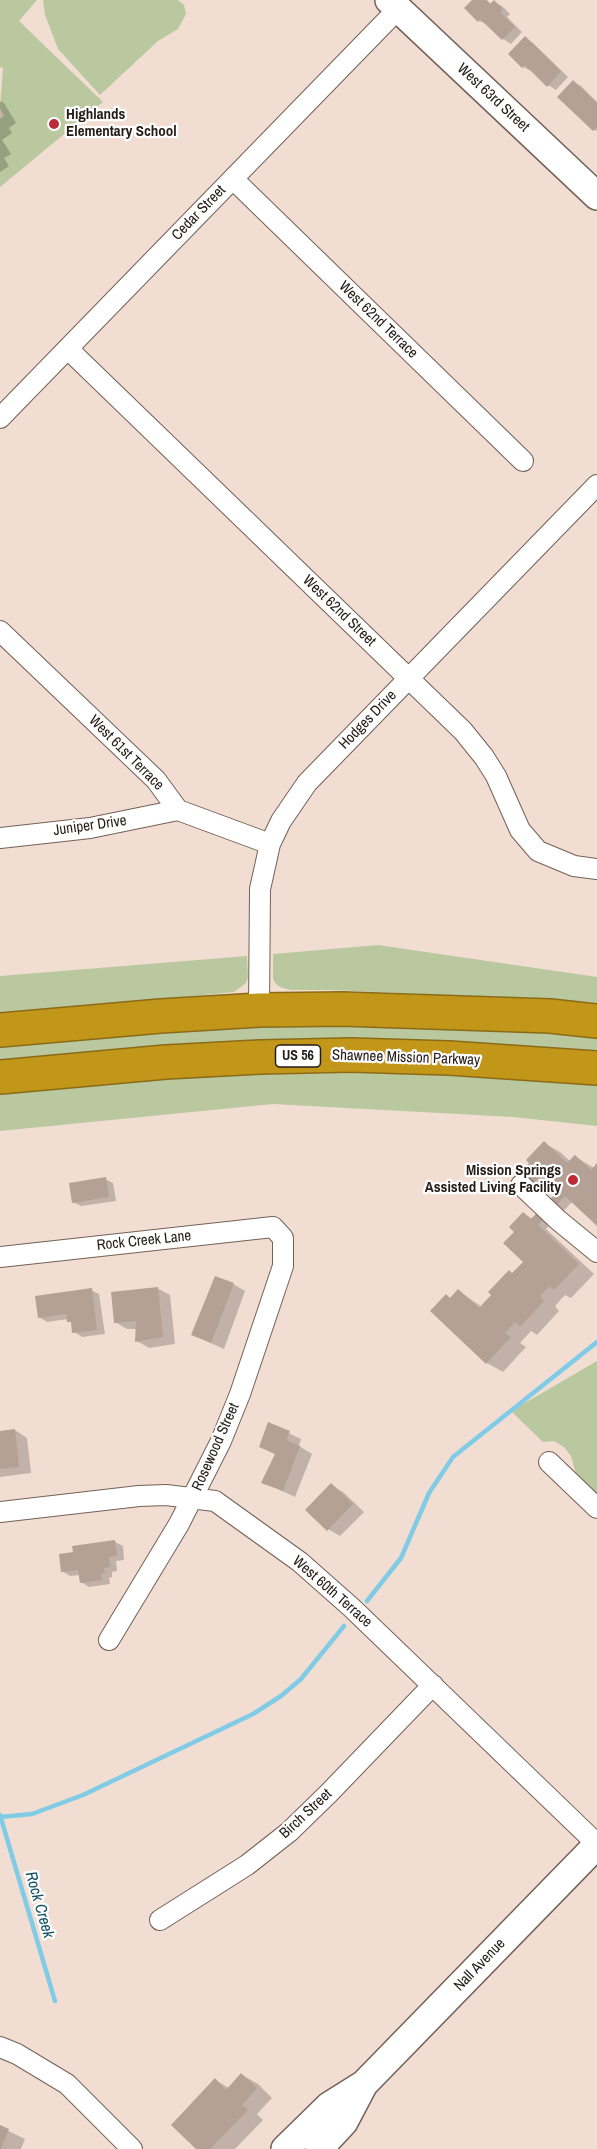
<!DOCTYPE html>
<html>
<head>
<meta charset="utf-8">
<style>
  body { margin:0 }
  canvas { display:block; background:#f2ddd2 }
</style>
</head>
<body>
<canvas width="597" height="2149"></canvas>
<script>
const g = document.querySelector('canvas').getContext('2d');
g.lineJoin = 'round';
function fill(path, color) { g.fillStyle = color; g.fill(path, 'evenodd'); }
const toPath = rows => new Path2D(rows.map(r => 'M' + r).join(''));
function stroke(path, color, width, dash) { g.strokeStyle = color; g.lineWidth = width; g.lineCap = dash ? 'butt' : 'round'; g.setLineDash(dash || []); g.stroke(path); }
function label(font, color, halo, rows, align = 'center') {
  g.font = font + ' "Archivo Narrow",sans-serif'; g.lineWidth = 4.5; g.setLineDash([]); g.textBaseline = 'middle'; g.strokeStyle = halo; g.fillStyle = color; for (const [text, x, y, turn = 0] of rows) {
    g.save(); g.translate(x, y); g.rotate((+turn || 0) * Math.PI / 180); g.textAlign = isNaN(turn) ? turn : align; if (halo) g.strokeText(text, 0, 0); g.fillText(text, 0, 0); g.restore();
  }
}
const green = toPath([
  [0,0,37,0,19,21,103,102,0,187,0,119,4,116,0,108,3,68,0,67],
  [43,0,178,0,184,5,186,14,178,29,158,41,100,95,58,49,45,15],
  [378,945,597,977,597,1004,472,996,330,990,291,990,282,988,276,984,273,979,273,954],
  [247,956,248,977,246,983,234,992,0,1016,0,976],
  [345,1023,597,1033,597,1055,0,1065,0,1044,170,1028],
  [384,1073,465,1075,597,1084,597,1126,513,1117,273,1104,0,1131,0,1094,102,1083,241,1074],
  [597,1361,597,1495,576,1474,571,1456,564,1447,554,1441,543,1442,511,1411]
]);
const shadow = toPath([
  [474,0,487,0,491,4,494,2,502,6,510,14,507,17,522,32,511,44,503,39,487,24,479,21],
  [525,38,533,43,568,77,556,90,548,85,532,70,531,71,523,67],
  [573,82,581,86,597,102,597,131,594,130],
  [0,101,4,103,16,123,9,128,12,133,2,140,11,154,4,158,9,166,0,172],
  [544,1143,560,1152,571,1162,576,1157,594,1168,597,1165,597,1223,573,1201,546,1229,594,1274,571,1298,565,1295,555,1306,559,1311,537,1335,531,1331,520,1343,526,1347,503,1372,487,1363,451,1299,459,1291,482,1307,525,1261,516,1231,524,1214,533,1219,565,1195,556,1185,547,1194,531,1185,531,1163],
  [105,1179,113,1183,116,1201,81,1206,73,1202],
  [233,1284,245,1291,224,1349,193,1335],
  [157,1288,170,1295,175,1344,149,1348,137,1341,137,1329,127,1329,115,1322],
  [91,1290,99,1294,105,1334,82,1337,74,1332,73,1324,68,1319,47,1322,39,1317],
  [269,1424,301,1439,299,1446,312,1454,295,1497,263,1482,276,1455,260,1446],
  [15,1430,27,1438,31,1473,0,1477,0,1433],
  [331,1485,343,1492,364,1512,340,1536,328,1529],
  [115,1542,123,1546,124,1560,116,1561,117,1571,112,1572,112,1577,109,1578,110,1584,89,1587,81,1582,80,1575,70,1576,62,1571,75,1553],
  [242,2075,258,2084,272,2098,257,2114,263,2120,235,2149,198,2149,215,2080,229,2088],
  [0,2127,25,2139,21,2149,0,2149]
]);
const stream = toPath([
  [367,1601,401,1558,429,1493,453,1457,597,1342],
  [0,1815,55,2001],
  [0,1817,32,1814,83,1795,253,1714,281,1696,301,1679,344,1626]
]);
const building = toPath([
  [472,0,486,0,490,4,494,0,503,9,500,12,515,27,502,40,480,19,478,22,464,8],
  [525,36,561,71,547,87,525,65,522,68,508,54],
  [573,80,597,103,597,127,593,131,557,97],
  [544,1141,567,1163,575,1155,591,1170,597,1163,597,1226,565,1196,538,1225,579,1264,554,1290,549,1286,540,1296,544,1301,520,1327,515,1322,505,1333,511,1337,486,1364,430,1311,446,1294,450,1298,458,1289,479,1308,491,1295,488,1292,509,1270,512,1273,523,1262,503,1243,514,1232,509,1227,523,1212,531,1219,559,1190,542,1174,530,1186,518,1174,529,1163,526,1160],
  [106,1177,109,1197,72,1203,69,1183],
  [215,1276,234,1283,211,1343,191,1335],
  [158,1287,163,1337,135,1342,136,1321,114,1323,111,1292],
  [92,1288,97,1330,72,1333,71,1322,67,1322,66,1314,38,1318,35,1296],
  [268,1422,290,1431,286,1440,300,1446,283,1491,261,1483,275,1454,259,1447],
  [15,1429,19,1467,0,1469,0,1431],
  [331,1483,353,1504,327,1531,305,1510],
  [115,1540,117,1556,109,1557,110,1567,104,1568,105,1573,101,1574,102,1580,80,1583,78,1570,61,1572,59,1554,73,1552,72,1546],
  [241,2073,257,2088,242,2105,248,2110,210,2149,196,2149,171,2125,215,2078,226,2090],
  [0,2125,9,2129,1,2149,0,2149]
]);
const street = toPath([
  [233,179,523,461],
  [68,349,463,731,484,757,496,776,520,830,538,851,574,866,597,869],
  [0,418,398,9],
  [0,631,156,780,178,810,270,844],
  [0,838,90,828,178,810],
  [259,1010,260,889,270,844,281,821,307,783,597,485],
  [521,1185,558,1220,597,1252],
  [0,1257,273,1227,283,1238,283,1266,240,1394,221,1441,179,1524,109,1640],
  [549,1462,597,1508],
  [0,1512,139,1496,166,1495,215,1501,300,1562,352,1608,597,1844],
  [160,1920,247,1865,289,1832,329,1793,433,1685],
  [0,2047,17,2054,67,2084,132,2149]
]);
const secondary = toPath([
  [389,0,597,196],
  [285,2149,329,2106,364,2084,597,1845],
  [319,2149,344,2122,364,2084]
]);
const highway = toPath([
  [0,1030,161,1016,259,1010,342,1009,550,1016,597,1021],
  [0,1077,166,1062,260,1057,351,1055,449,1058,597,1068]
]);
const markers = [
  [54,124,6,"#bc2b39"],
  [573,1180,6,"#bc2b39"]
];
const shields = [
  [298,1056,45]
];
const shieldNames = [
  ["US 56",298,1056]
];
const streetNames = [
  ["West 63rd Street",493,98,43],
  ["Cedar Street",199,213,-46],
  ["West 62nd Terrace",378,320,44],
  ["West 62nd Street",339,611,44],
  ["Hodges Drive",368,720,-46],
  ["West 61st Terrace",126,753,45],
  ["Juniper Drive",90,826,-8],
  ["Shawnee Mission Parkway",406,1058,2],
  ["Rock Creek Lane",144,1241,-6],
  ["Rosewood Street",216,1447,-66],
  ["West 60th Terrace",332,1592,41],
  ["Birch Street",306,1814,-43],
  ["Nall Avenue",480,1965,-46]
];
const poiNames = [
  ["Highlands",66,115],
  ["Elementary School",66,132],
  ["Mission Springs",561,1171,"right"],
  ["Assisted Living Facility",561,1188,"right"]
];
const waterNames = [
  ["Rock Creek",39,1905,74]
];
fill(green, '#bac89f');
fill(shadow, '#0003');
stroke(stream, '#80cbe5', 4.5);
fill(building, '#b4a095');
stroke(street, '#736157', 22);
stroke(secondary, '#736157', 30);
stroke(highway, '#8a6b18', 36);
stroke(street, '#fff', 20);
stroke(secondary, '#fff', 27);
stroke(highway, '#c29618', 33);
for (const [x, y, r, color] of markers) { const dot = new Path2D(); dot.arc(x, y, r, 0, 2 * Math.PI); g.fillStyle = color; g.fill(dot); stroke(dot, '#fff', 2); }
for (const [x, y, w] of shields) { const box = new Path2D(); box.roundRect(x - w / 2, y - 11, w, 22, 4.5); g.fillStyle = '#fff'; g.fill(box); stroke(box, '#231c17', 1.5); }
label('bold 14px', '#231c17', null, shieldNames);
label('15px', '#231c17', '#fff', streetNames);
label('bold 15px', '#231c17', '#fff', poiNames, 'left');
label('italic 16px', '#135264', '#fff', waterNames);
</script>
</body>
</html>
